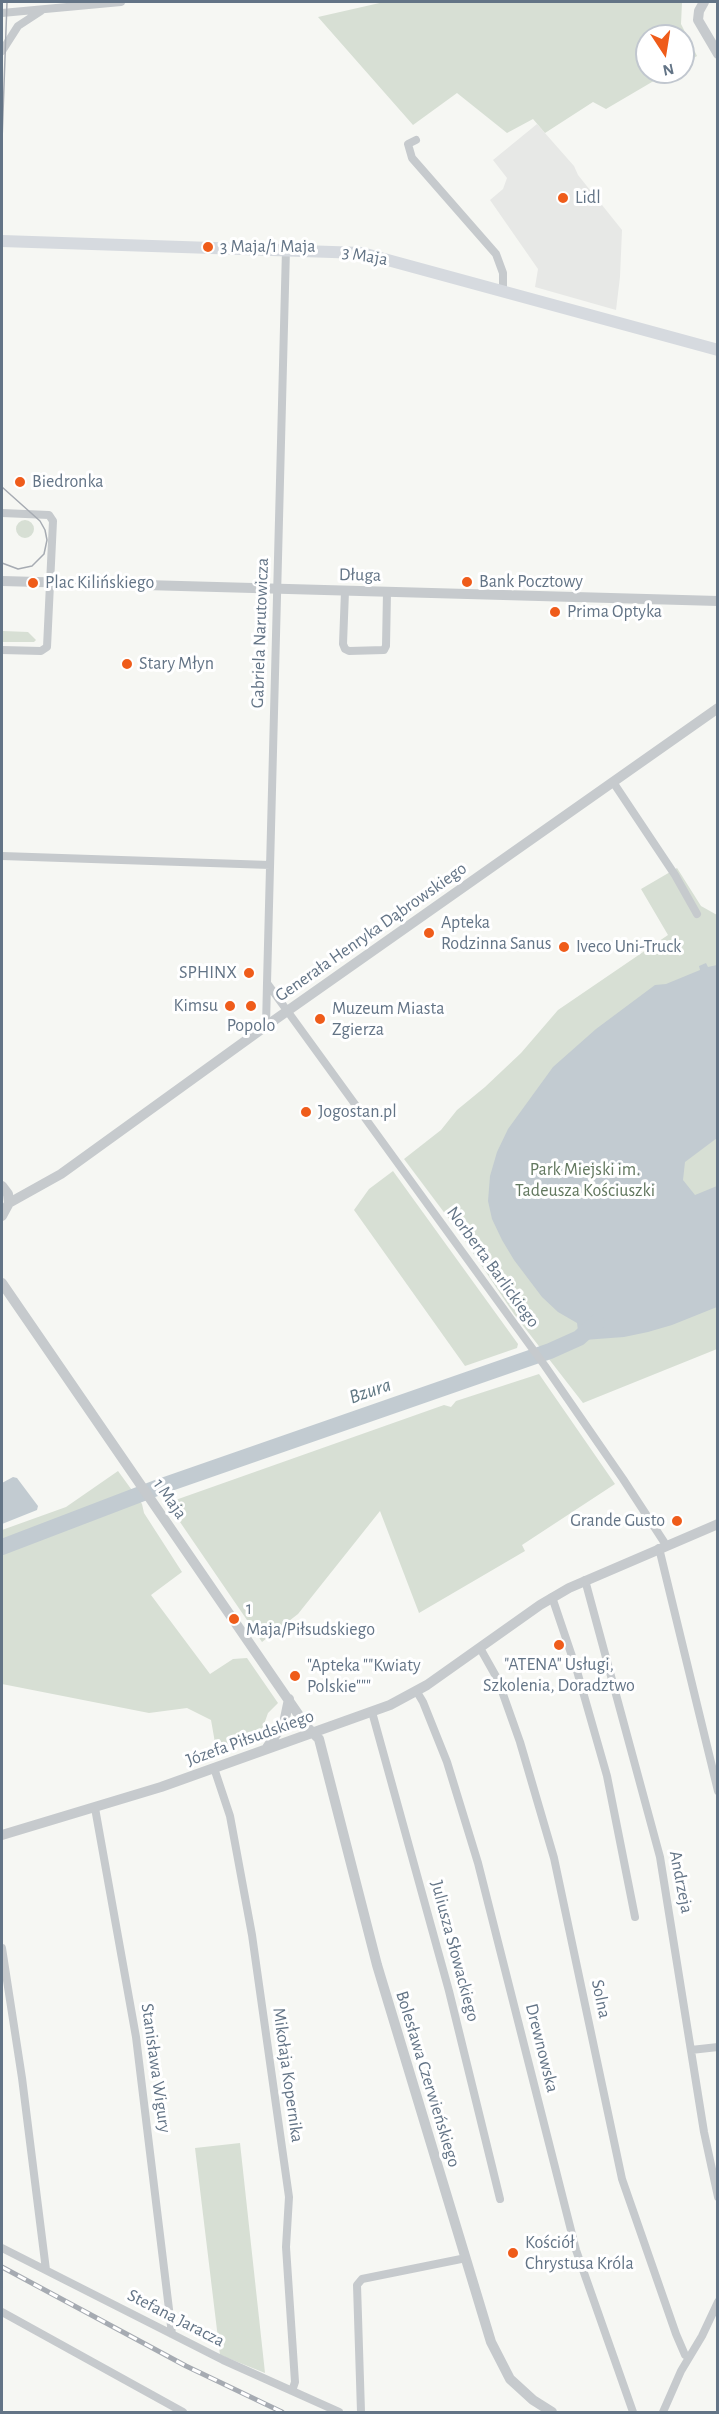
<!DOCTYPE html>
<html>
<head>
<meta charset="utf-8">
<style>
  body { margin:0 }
  #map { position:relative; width:719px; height:2414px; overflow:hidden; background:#f6f7f3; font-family:"Alegreya Sans",sans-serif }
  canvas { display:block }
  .frame { position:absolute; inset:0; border:3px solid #637486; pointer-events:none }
  .north { position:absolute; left:635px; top:24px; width:60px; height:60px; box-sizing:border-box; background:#fff; border:2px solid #c1c7cf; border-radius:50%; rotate:168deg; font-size:16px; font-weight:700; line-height:24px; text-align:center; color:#637486 }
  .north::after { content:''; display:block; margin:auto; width:21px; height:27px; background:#ef5c1a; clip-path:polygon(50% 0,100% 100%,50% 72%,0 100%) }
</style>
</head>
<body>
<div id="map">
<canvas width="719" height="2414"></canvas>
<div class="frame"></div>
<div class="north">N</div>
</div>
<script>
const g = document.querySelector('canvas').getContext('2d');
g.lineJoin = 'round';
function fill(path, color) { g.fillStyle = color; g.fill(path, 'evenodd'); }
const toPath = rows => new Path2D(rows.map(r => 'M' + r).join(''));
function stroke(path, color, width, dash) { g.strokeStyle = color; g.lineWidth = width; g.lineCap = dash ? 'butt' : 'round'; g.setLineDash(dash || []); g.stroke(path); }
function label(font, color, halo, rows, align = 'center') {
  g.font = font + ' "Alegreya Sans",sans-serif'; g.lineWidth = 6; g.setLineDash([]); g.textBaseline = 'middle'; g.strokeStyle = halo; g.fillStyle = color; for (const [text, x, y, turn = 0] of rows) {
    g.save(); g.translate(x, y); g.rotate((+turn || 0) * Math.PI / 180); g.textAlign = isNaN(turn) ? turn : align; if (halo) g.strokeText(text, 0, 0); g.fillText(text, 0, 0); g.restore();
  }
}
const built = toPath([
  [537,124,574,166,578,175,622,230,620,277,616,310,535,287,538,269,490,200,503,189,507,178,493,160]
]);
const green = toPath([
  [384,2,682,2,681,24,697,56,683,64,683,36,647,36,647,72,669,72,606,109,593,102,545,133,533,119,507,133,457,93,413,125,318,17],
  '16 529a9 9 0 1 1 18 0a9 9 0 1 1-18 0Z',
  [3,631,28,632,36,640,34,642,2,642],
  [677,868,701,906,717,915,717,1349,583,1403,514,1314,461,1235,404,1159,441,1130,457,1110,485,1087,521,1053,558,1010,668,935,641,889],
  [393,1171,518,1344,517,1348,465,1366,354,1210,369,1189],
  [539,1374,615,1484,522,1545,525,1551,419,1613,380,1511,298,1614,262,1642,167,1503,444,1405,451,1407,456,1401],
  [118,1471,142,1504,144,1513,182,1572,151,1595,210,1674,233,1659,247,1658,278,1703,268,1713,262,1730,217,1754,211,1720,187,1708,149,1713,2,1684,2,1530,66,1507],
  [240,2143,265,2373,220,2355,195,2148]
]);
const water = toPath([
  [706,963,708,967,717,965,717,1138,685,1162,683,1180,695,1195,717,1186,717,1307,672,1325,648,1332,624,1337,584,1340,579,1338,577,1323,558,1312,542,1297,514,1260,502,1240,492,1219,488,1201,490,1176,497,1152,508,1129,553,1067,596,1029,655,985,666,984,700,970,699,966],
  [13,1477,17,1478,38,1506,37,1510,2,1524,2,1483]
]);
const river = toPath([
  [2,1547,159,1487,550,1351,579,1338,597,1322]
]);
const minor = toPath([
  [2,13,121,2],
  [2,51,18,26,41,11],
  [416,140,408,144,412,158,496,254,503,273,503,291],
  [286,249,267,983,545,1366,623,1479,666,1545],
  [2,513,49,515,53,521,47,647,41,651,2,650],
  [345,591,343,644,345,649,349,651,384,650,386,646,387,592],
  [613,782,675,875,697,914],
  [2,856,270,865],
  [266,1026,267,983],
  [659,1548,718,1791],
  [585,1580,660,1857,704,2132,718,2197],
  [552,1597,577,1671,607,1776,635,1917],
  [480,1648,498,1680,520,1742,554,1858,622,2179,676,2334,685,2355,688,2357],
  [417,1692,423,1702,447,1762,478,1863,576,2250,633,2412],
  [372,1712,449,1991,500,2199],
  [214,1768,230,1816,252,1935,289,2197,286,2247,295,2382,292,2391],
  [95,1808,136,2037,172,2334],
  [2,1948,22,2078,46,2270],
  [691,2050,718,2047],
  [2,2248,223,2360,339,2412],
  [2,2312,183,2412],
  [361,2412,357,2285,362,2279,466,2258],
  [663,2412,681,2371,702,2336,718,2302]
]);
const tertiary = toPath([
  [704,2,699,11,698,20,718,54],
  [2,581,718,601],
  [2,1186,8,1194,9,1203,2,1216],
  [9,1203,61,1174,266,1026,718,708],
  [2,1283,307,1727,319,1739,377,1965,491,2342,510,2379,533,2400,552,2412],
  [266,1749,284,1723,289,1699],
  [2,1835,161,1787,390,1705,427,1685,540,1605,569,1588,718,1524]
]);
const secondary = toPath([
  [2,241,362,253,718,350]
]);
const tram = toPath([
  [2,141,7,2],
  [2,487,40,521,45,530,47,540,44,554,32,566,18,569,2,563]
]);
const rail = toPath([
  [2,2267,186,2366,282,2412]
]);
const markers = [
  [563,198,6,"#ef5c1a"],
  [208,247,6,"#ef5c1a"],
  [20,482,6,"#ef5c1a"],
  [467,582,6,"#ef5c1a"],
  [33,583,6,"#ef5c1a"],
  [555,612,6,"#ef5c1a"],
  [127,664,6,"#ef5c1a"],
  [429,933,6,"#ef5c1a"],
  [564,947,6,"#ef5c1a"],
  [249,973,6,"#ef5c1a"],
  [230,1006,6,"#ef5c1a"],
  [251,1006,6,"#ef5c1a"],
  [320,1019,6,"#ef5c1a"],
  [306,1112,6,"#ef5c1a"],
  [677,1521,6,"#ef5c1a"],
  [234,1619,6,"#ef5c1a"],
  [559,1645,6,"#ef5c1a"],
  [295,1676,6,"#ef5c1a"],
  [513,2253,6,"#ef5c1a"]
];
const poiNames = [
  ["Lidl",575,198],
  ["3 Maja/1 Maja",220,247],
  ["Biedronka",32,482],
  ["Bank Pocztowy",479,582],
  ["Plac Kilińskiego",45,583],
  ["Prima Optyka",567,612],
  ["Stary Młyn",139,664],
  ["Apteka",441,923],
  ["Rodzinna Sanus",441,944],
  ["Iveco Uni-Truck",576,947],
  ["SPHINX",237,973,"right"],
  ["Kimsu",218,1006,"right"],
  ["Muzeum Miasta",332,1009],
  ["Zgierza",332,1030],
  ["Popolo",251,1026,"center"],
  ["Jogostan.pl",318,1112],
  ["Grande Gusto",665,1521,"right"],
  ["1",246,1609],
  ["Maja/Piłsudskiego",246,1630],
  ["\"ATENA\" Usługi,",559,1665,"center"],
  ["Szkolenia, Doradztwo",559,1686,"center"],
  ["\"Apteka \"\"Kwiaty",307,1666],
  ["Polskie\"\"\"",307,1687],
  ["Kościół",525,2243],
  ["Chrystusa Króla",525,2264]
];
const streetNames = [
  ["3 Maja",365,256,10],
  ["Długa",360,575,1],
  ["Gabriela Narutowicza",260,633,-88],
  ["Generała Henryka Dąbrowskiego",371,932,-35],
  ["Norberta Barlickiego",493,1267,54],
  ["1 Maja",170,1499,55],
  ["Józefa Piłsudskiego",250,1738,-20],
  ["Andrzeja",681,1882,79],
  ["Juliusza Słowackiego",455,1951,75],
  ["Solna",601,1999,78],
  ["Drewnowska",542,2048,76],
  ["Stanisława Wigury",156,2068,82],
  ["Mikołaja Kopernika",288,2075,82],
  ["Bolesława Czerwieńskiego",428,2079,73],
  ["Stefana Jaracza",176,2318,27]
];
const parkNames = [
  ["Park Miejski im.",585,1170],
  ["Tadeusza Kościuszki",585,1191]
];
const waterNames = [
  ["Bzura",370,1391,-19]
];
fill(built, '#e7e8e6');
fill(green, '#d7dfd4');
fill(water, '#c2cbd1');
stroke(river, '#c2cbd1', 16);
stroke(minor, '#c6cacd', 8);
stroke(tertiary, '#c6cacd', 10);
stroke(secondary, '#d6dadf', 12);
stroke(tram, '#a6abb2', 1.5);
stroke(rail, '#a6abb2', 5);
stroke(rail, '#fff', 3, [9]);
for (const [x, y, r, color] of markers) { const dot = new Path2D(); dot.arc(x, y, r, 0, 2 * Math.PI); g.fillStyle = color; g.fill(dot); stroke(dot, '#fff', 2); }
label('18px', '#637486', '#fff', poiNames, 'left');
label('18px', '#637486', '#fff', streetNames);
label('18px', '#62785f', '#fff', parkNames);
label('italic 20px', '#5f7783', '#fff', waterNames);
</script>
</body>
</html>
